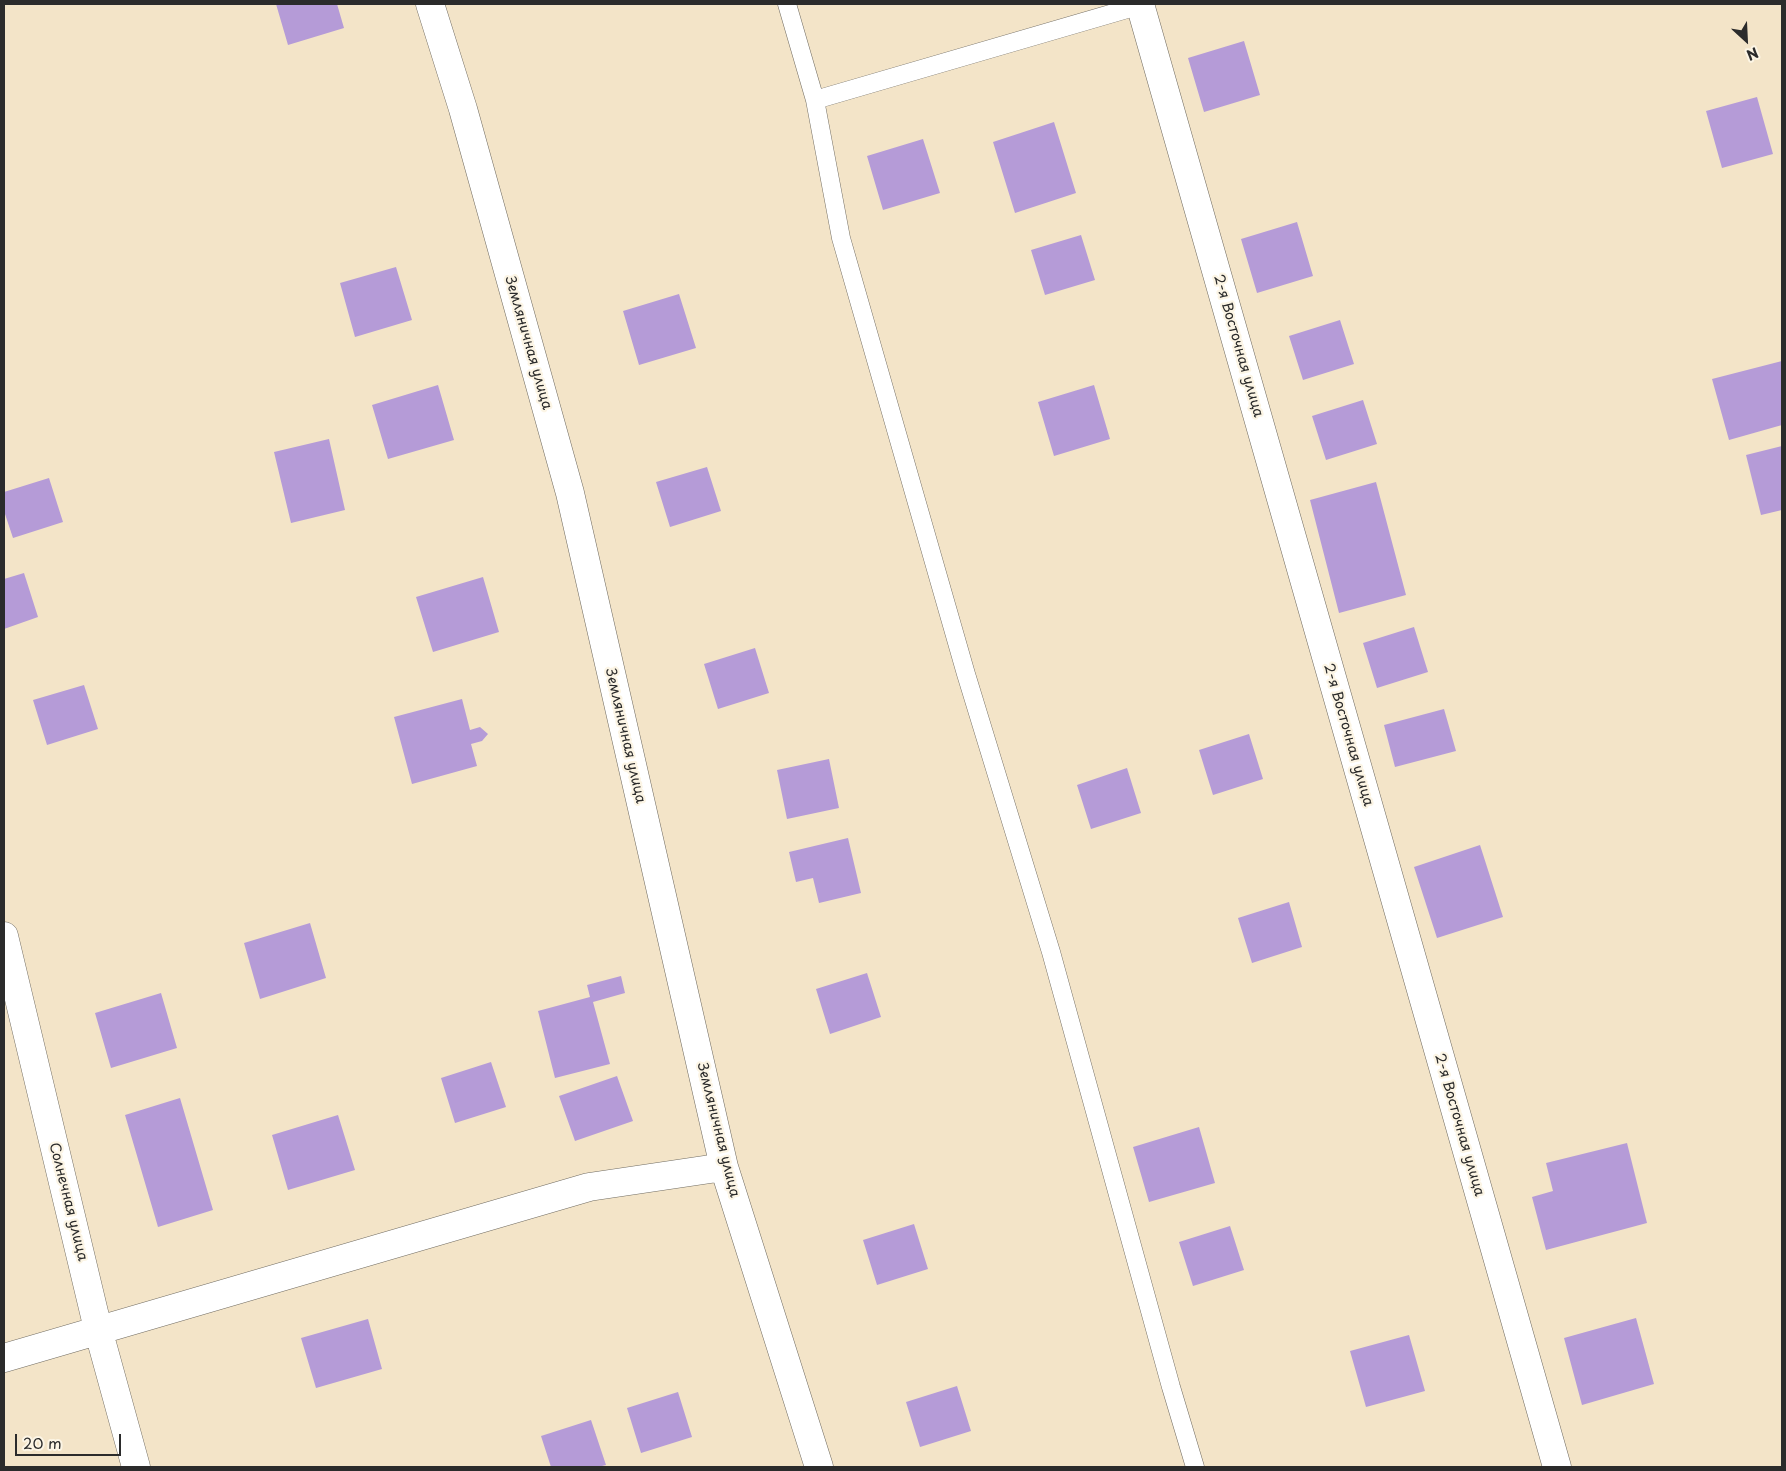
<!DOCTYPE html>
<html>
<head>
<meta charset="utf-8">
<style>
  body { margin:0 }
  #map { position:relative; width:1786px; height:1471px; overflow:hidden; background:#f3e4c8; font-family:"Playpen Sans",sans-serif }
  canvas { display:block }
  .frame { position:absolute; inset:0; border:5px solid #2b2b2b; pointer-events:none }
  .north { position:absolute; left:1721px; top:15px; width:50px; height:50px; -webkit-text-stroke:4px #fcf5e5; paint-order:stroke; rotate:155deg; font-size:14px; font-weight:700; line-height:20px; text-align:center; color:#2b2b2b }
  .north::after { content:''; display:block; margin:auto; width:18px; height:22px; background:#2b2b2b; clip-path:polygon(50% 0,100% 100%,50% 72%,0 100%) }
  .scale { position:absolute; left:15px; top:1434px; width:106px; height:22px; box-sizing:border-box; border:2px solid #2b2b2b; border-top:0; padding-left:6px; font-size:15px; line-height:18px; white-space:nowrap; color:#2b2b2b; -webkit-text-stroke:4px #fcf5e5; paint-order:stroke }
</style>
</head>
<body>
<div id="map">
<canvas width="1786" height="1471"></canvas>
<div class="frame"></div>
<div class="north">N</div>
<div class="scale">20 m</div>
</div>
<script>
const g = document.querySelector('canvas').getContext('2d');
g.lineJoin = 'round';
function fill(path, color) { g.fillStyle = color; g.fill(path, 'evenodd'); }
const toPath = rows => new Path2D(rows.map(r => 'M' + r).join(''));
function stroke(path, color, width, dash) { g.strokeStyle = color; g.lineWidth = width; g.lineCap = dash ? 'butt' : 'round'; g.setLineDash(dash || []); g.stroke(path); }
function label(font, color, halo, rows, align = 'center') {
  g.font = font + ' "Playpen Sans",sans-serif'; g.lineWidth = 4.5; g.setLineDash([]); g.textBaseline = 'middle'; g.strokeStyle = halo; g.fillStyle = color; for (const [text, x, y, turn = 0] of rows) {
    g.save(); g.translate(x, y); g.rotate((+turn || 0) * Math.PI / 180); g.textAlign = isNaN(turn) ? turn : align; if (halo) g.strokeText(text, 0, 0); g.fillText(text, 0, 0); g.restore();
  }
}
const building = toPath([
  [276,4,337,4,344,28,288,45],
  [1244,41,1260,95,1204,112,1188,58],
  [1757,97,1773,154,1722,168,1706,111],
  [1054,122,1076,193,1015,213,993,142],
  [923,139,940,193,883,210,867,156],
  [1297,222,1313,276,1257,293,1241,239],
  [1081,235,1095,280,1045,295,1031,250],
  [396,267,412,320,355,337,340,283],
  [679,294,696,348,639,365,623,311],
  [1340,320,1354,364,1303,380,1289,336],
  [1782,361,1782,425,1729,440,1712,379],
  [438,385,454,440,388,459,372,405],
  [1094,385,1110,439,1054,456,1038,402],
  [1363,400,1377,444,1326,460,1312,416],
  [329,439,345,510,291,523,274,452],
  [1782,446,1782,510,1761,515,1746,455],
  [707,467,721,511,670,527,656,482],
  [49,478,63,522,13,538,4,511,4,492],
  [1376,482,1406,595,1339,613,1310,500],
  [24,573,38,617,4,629,4,579],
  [483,577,499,632,433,652,416,597],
  [1414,627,1428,672,1377,688,1363,643],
  [755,648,769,693,718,709,704,664],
  [84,685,98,729,47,745,33,700],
  [462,699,470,730,480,727,488,734,482,741,471,744,477,766,412,784,394,717],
  [1444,709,1456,751,1395,767,1384,725],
  [1249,734,1263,779,1213,795,1199,750],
  [829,759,839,808,787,819,777,770],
  [1127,768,1141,813,1091,829,1077,785],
  [848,838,861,893,819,903,813,878,796,882,789,852],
  [1480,845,1503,917,1437,938,1414,867],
  [1289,902,1302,947,1252,963,1238,918],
  [310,923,326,978,260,999,244,943],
  [867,973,881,1017,830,1034,816,989],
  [621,976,625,993,593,1002,610,1064,555,1078,538,1011,590,997,587,985],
  [161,993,177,1048,111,1068,95,1013],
  [491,1062,506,1107,455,1123,441,1078],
  [617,1076,633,1121,575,1141,559,1096],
  [180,1098,213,1210,158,1227,125,1115],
  [338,1115,355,1170,288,1190,272,1135],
  [1199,1127,1215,1183,1149,1202,1133,1147],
  [1627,1143,1647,1223,1546,1250,1532,1197,1553,1191,1546,1163],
  [914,1224,928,1269,877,1285,863,1240],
  [1230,1226,1244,1270,1193,1286,1179,1242],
  [1636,1318,1654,1384,1582,1405,1564,1338],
  [368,1319,382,1369,316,1388,301,1338],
  [1409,1335,1425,1391,1366,1407,1350,1351],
  [957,1386,971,1431,920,1447,906,1402],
  [678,1392,692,1437,641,1453,627,1408],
  [591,1420,606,1465,598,1467,551,1467,541,1436]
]);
const lane = toPath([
  [787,4,815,100,841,238,966,674,1051,952,1171,1387,1195,1467],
  [815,100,1141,5]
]);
const street = toPath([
  [430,4,463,109,570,493,724,1167,819,1467],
  [1140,4,1557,1467],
  [4,936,98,1329,136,1467],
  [4,1358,589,1187,724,1167]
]);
const streetNames = [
  ["Земляничная улица",528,343,74],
  ["2-я Восточная улица",1238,346,74],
  ["2-я Восточная улица",1348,735,74],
  ["Земляничная улица",625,736,77],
  ["2-я Восточная улица",1459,1125,74],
  ["Земляничная улица",718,1130,76],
  ["Солнечная улица",68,1202,76]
];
fill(building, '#b59bd7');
stroke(lane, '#716c62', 19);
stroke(street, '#716c62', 29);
stroke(lane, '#fff', 18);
stroke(street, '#fff', 28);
label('14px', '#2b2b2b', '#fcf5e5', streetNames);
</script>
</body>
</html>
